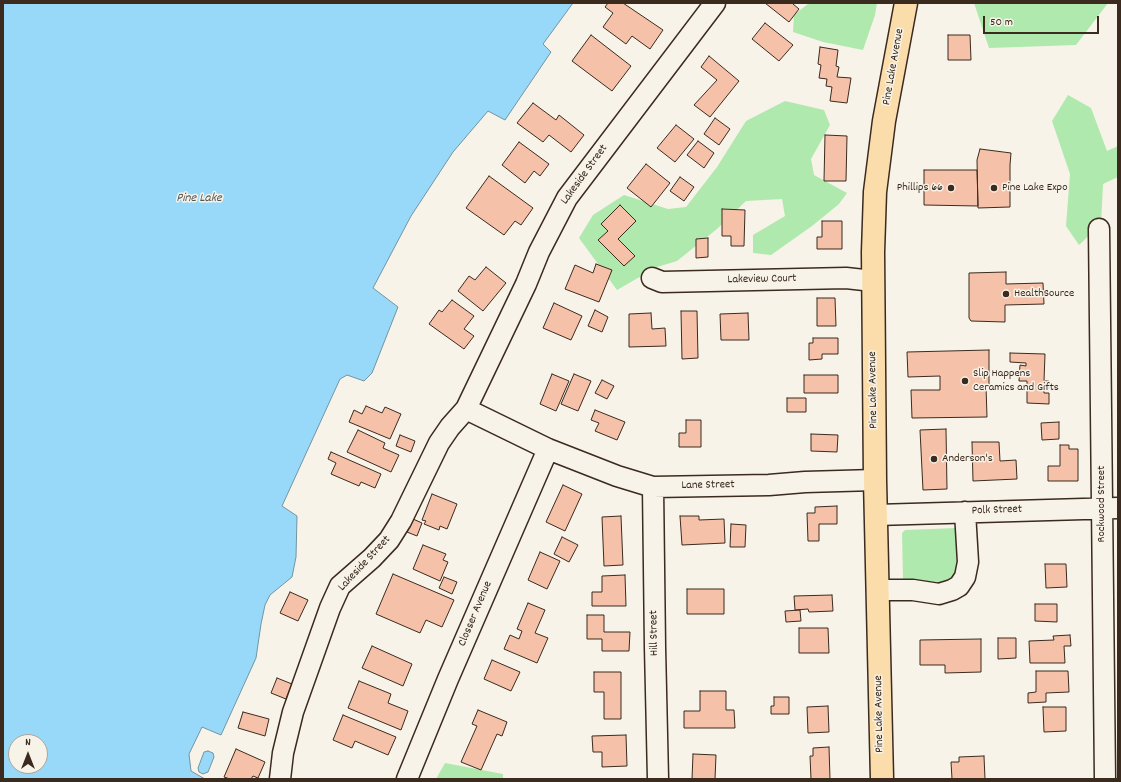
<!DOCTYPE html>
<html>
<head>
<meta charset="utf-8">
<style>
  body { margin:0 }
  #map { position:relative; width:1121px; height:782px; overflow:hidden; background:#f7f3e8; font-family:Dekko,sans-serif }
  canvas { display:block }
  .frame { position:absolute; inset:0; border:4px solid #3b2a1e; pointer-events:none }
  .north { position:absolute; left:8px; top:734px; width:40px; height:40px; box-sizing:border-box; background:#f7f3e8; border:1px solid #aca397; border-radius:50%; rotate:0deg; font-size:11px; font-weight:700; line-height:16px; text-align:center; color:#3b2a1e }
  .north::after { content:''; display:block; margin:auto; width:14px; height:18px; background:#3b2a1e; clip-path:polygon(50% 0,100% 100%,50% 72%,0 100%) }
  .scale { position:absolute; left:983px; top:16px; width:116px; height:18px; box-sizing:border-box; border:2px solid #3b2a1e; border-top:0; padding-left:5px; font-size:12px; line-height:14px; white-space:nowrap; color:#3b2a1e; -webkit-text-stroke:3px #f7f3e8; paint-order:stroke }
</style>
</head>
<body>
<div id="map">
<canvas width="1121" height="782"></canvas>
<div class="frame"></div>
<div class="north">N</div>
<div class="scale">50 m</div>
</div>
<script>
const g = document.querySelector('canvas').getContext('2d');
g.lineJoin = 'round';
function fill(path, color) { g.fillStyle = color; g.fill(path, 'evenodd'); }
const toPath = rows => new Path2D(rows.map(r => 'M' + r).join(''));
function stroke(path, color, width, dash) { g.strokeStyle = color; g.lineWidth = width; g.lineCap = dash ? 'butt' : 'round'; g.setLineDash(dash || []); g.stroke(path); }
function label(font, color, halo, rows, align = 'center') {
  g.font = font + ' Dekko,sans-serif'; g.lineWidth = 3; g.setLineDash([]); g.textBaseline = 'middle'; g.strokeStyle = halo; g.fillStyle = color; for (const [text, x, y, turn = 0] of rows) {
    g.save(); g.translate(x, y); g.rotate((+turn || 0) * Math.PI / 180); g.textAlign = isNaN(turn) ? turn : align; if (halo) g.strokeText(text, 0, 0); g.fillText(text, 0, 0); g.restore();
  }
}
const green = toPath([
  [809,3,877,3,875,15,863,50,823,42,793,32,794,15],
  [974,3,1108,3,1076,45,989,48],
  [1068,95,1091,108,1107,151,1118,146,1118,177,1103,184,1101,224,1079,245,1066,226,1070,174,1052,121],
  [785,101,824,110,830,125,811,159,814,175,847,193,839,204,812,226,771,255,753,253,753,235,785,216,782,199,746,201,717,229,677,261,657,267,617,290,579,238,593,215,624,195,668,209,686,207,717,167,746,121],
  [957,528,957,572,951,581,943,586,903,580,902,533,905,530],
  [445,763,503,774,503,779,436,779]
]);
const water = toPath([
  [3,3,573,3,543,44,551,52,505,120,488,111,453,152,411,216,373,288,398,307,372,373,364,381,347,375,340,379,282,506,297,516,296,557,292,577,270,595,265,605,261,624,256,658,221,735,202,727,189,754,191,771,205,779,3,779,3,3],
  [16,742,40,742,40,766,16,766,16,742],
  [208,751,213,753,214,757,208,772,203,774,199,772,198,768,204,752,208,751]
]);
const building = toPath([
  [608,3,623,3,663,30,650,49,632,36,626,44,603,27,613,13,605,7,608,3],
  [765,3,793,3,793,4,799,9,789,22,765,3],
  [765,23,793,45,779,61,752,39,765,23],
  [591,35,631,66,612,91,572,61,591,35],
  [948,35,970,35,971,60,948,60,948,35],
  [820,47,838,50,836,66,839,67,837,77,851,78,847,103,830,101,832,87,826,86,827,79,819,78,821,65,818,64,820,47],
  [709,56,739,81,710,117,694,105,717,80,701,67,709,56],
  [533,103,556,120,559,115,584,135,571,152,549,135,543,142,517,123,533,103],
  [715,118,730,129,719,145,704,134,715,118],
  [676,125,694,139,675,162,657,148,676,125],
  [825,135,847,136,846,181,824,181,825,135],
  [698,141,714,153,704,168,687,155,698,141],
  [519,142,549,164,540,176,534,171,525,183,502,165,519,142],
  [980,149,1011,153,1010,165,1010,207,978,208,977,160,980,149],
  [646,164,670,183,651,207,627,188,646,164],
  [924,170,977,170,978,206,924,205,924,170],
  [489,176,533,208,521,225,515,221,504,235,466,208,489,176],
  [680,177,694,187,684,201,670,191,680,177],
  [620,205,636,221,618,239,635,256,624,266,598,240,608,231,601,224,620,205],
  [722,209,745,210,744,246,731,246,731,236,722,236,722,209],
  [822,221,842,221,842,249,817,249,817,237,822,237,822,221],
  [708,238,708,257,696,258,696,239,708,238],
  [596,264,612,270,599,302,565,289,575,265,593,273,596,264],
  [486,267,506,283,483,311,458,291,469,276,475,280,486,267],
  [1006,272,1006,284,1043,283,1044,304,1005,305,1005,322,971,321,969,318,969,273,1006,272],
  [817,298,835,298,836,326,817,326,817,298],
  [452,300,474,316,464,329,474,336,464,349,429,324,439,310,442,312,452,300],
  [554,303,582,316,571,340,543,328,554,303],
  [595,310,608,317,602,332,588,326,595,310],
  [681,311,697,311,698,358,682,359,681,311],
  [651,313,652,329,665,328,666,346,629,347,629,314,651,313],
  [748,313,749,340,721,340,720,314,748,313],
  [813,338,838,338,838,354,822,354,822,359,809,360,809,343,813,343,813,338],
  [989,350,989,386,986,386,987,417,912,418,911,390,940,390,940,376,908,377,907,352,989,350],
  [1010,353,1045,354,1044,381,1049,381,1049,388,1044,388,1044,393,1049,393,1049,404,1027,403,1027,381,1019,381,1020,365,1026,366,1026,363,1010,362,1010,353],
  [552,374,569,381,556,411,540,404,552,374],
  [574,374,591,381,578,411,561,404,574,374],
  [804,375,838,375,838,393,804,393,804,375],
  [602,380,614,386,607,399,595,393,602,380],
  [787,398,806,398,806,412,787,412,787,398],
  [366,406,382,413,385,407,401,414,390,439,349,422,354,410,362,414,366,406],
  [595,410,625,422,617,440,595,431,599,423,591,420,595,410],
  [686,420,701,420,701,447,679,447,679,433,686,433,686,420],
  [1059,422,1059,439,1042,440,1041,423,1059,422],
  [946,429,947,489,923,490,920,430,946,429],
  [358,430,385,443,383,448,399,455,391,472,347,452,358,430],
  [811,434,838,435,837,452,811,451,811,434],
  [400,435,415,441,411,452,396,446,400,435],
  [972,442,999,442,1000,461,1016,460,1017,479,973,481,972,442],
  [1060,445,1069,445,1069,449,1078,449,1078,481,1048,481,1048,466,1060,466,1060,445],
  [331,452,381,474,375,488,361,482,359,486,331,474,336,463,328,459,331,452],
  [563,485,582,494,565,531,546,522,563,485],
  [432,494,457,504,447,529,440,526,439,530,424,524,426,521,422,520,432,494],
  [837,506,837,524,819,524,819,541,808,541,807,513,815,513,815,507,837,506],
  [621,516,623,565,604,566,602,517,621,516],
  [680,516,699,516,699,520,724,519,725,543,682,545,680,516],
  [413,519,422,523,417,536,407,532,413,519],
  [731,524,746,525,745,547,730,547,731,524],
  [562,537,578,545,569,562,554,554,562,537],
  [423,545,446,554,443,560,448,562,440,581,413,569,423,545],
  [540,552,560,561,547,589,528,580,540,552],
  [1045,564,1066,564,1067,587,1046,588,1045,564],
  [393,574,454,600,442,627,426,620,420,633,376,614,393,574],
  [625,575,626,606,592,606,592,592,602,592,602,576,625,575],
  [444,577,457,582,452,594,439,588,444,577],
  [687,589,724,589,724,614,687,614,687,589],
  [290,592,308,600,298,621,280,613,290,592],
  [832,595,833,611,809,612,808,609,795,610,794,596,832,595],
  [528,603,545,610,535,633,548,638,537,663,504,649,510,635,519,639,522,631,517,629,528,603],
  [1035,604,1057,604,1057,622,1035,621,1035,604],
  [800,610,801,621,786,622,785,611,800,610],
  [587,615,604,615,604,632,630,632,629,651,602,651,602,639,587,639,587,615],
  [799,628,828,628,829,653,799,653,799,628],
  [1070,635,1071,646,1064,646,1065,663,1030,663,1029,641,1054,640,1053,636,1070,635],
  [998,638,1016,638,1016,658,998,659,998,638],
  [981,639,981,672,945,673,945,665,920,665,920,640,981,639],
  [372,646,412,664,403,686,362,668,372,646],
  [492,660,520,672,511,691,484,679,492,660],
  [1036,671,1068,671,1069,692,1046,693,1046,702,1028,703,1028,693,1036,692,1036,671],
  [594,672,621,672,621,719,604,719,604,692,594,692,594,672],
  [277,678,292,684,286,699,271,693,277,678],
  [359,681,391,694,388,703,408,711,401,730,348,708,359,681],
  [700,691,726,691,726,710,734,710,735,728,684,728,684,711,700,711,700,691],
  [774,697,789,697,789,714,771,714,771,706,774,706,774,697],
  [828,706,829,732,808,733,807,707,828,706],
  [1043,707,1066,707,1066,731,1044,732,1043,707],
  [478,710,507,722,502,736,497,734,481,770,461,762,477,726,472,724,478,710],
  [243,712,269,719,265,736,238,728,243,712],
  [343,715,396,737,388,755,355,741,352,748,333,740,343,715],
  [626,735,627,766,602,767,602,752,593,752,592,736,626,735],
  [829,747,830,779,811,779,810,756,813,756,813,748,829,747],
  [236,749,265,762,258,778,253,776,251,779,230,779,224,777,236,749],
  [693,754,716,755,715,779,692,779,693,754],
  [984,756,985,779,952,779,951,762,959,762,959,757,984,756]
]);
const minor = toPath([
  [1099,229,1105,779],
  [652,278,662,282,846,278,873,281],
  [466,409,548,449,617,476,653,487,769,485,805,482,875,480],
  [653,487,655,647,658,779],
  [876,515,1118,508],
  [878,590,913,590,939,594,952,590,959,586,965,577,968,562,965,512],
  [280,779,283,753,293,712,330,608,340,586,372,558,389,540,401,521,439,443,450,427,466,409,526,284,539,252,567,198,715,3],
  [407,779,448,679,548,449]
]);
const major = toPath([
  [882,779,875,480,873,252,875,192,884,121,906,3]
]);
const markers = [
  [951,188,4,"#3b2a1e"],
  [994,188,4,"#3b2a1e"],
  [1006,294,4,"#3b2a1e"],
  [965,381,4,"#3b2a1e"],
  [934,459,4,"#3b2a1e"]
];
const streetNames = [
  ["Pine Lake Avenue",894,67,-80],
  ["Lakeside Street",585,175,-54],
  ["Lakeview Court",762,280,-1],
  ["Pine Lake Avenue",874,390,-91],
  ["Lane Street",708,486,-1],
  ["Rockwood Street",1102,504,-90],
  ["Polk Street",997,511,-2],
  ["Lakeside Street",365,564,-47],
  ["Closser Avenue",476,614,-67],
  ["Hill Street",655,633,-91],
  ["Pine Lake Avenue",880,714,-91]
];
const poiNames = [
  ["Phillips 66",943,188,"right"],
  ["Pine Lake Expo",1002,188],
  ["HealthSource",1014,294],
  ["Slip Happens",973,374],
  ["Ceramics and Gifts",973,388],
  ["Anderson's",942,459]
];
const waterNames = [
  ["Pine Lake",199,199]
];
fill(green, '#afe9ae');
fill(water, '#98d9f9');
stroke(water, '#7393a1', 1);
fill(building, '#f6c1a9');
stroke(building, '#3b2a1e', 1);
stroke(minor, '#3b2a1e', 23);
stroke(major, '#3b2a1e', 25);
stroke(minor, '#f7f3e8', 20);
stroke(major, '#fbddab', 22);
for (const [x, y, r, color] of markers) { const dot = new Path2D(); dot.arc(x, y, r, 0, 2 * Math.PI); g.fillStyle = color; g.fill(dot); stroke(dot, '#f7f3e8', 1.5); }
label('12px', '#3b2a1e', '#f7f3e8', streetNames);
label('12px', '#3b2a1e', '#f7f3e8', poiNames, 'left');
label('italic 13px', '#525655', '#f7f3e8', waterNames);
</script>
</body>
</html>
